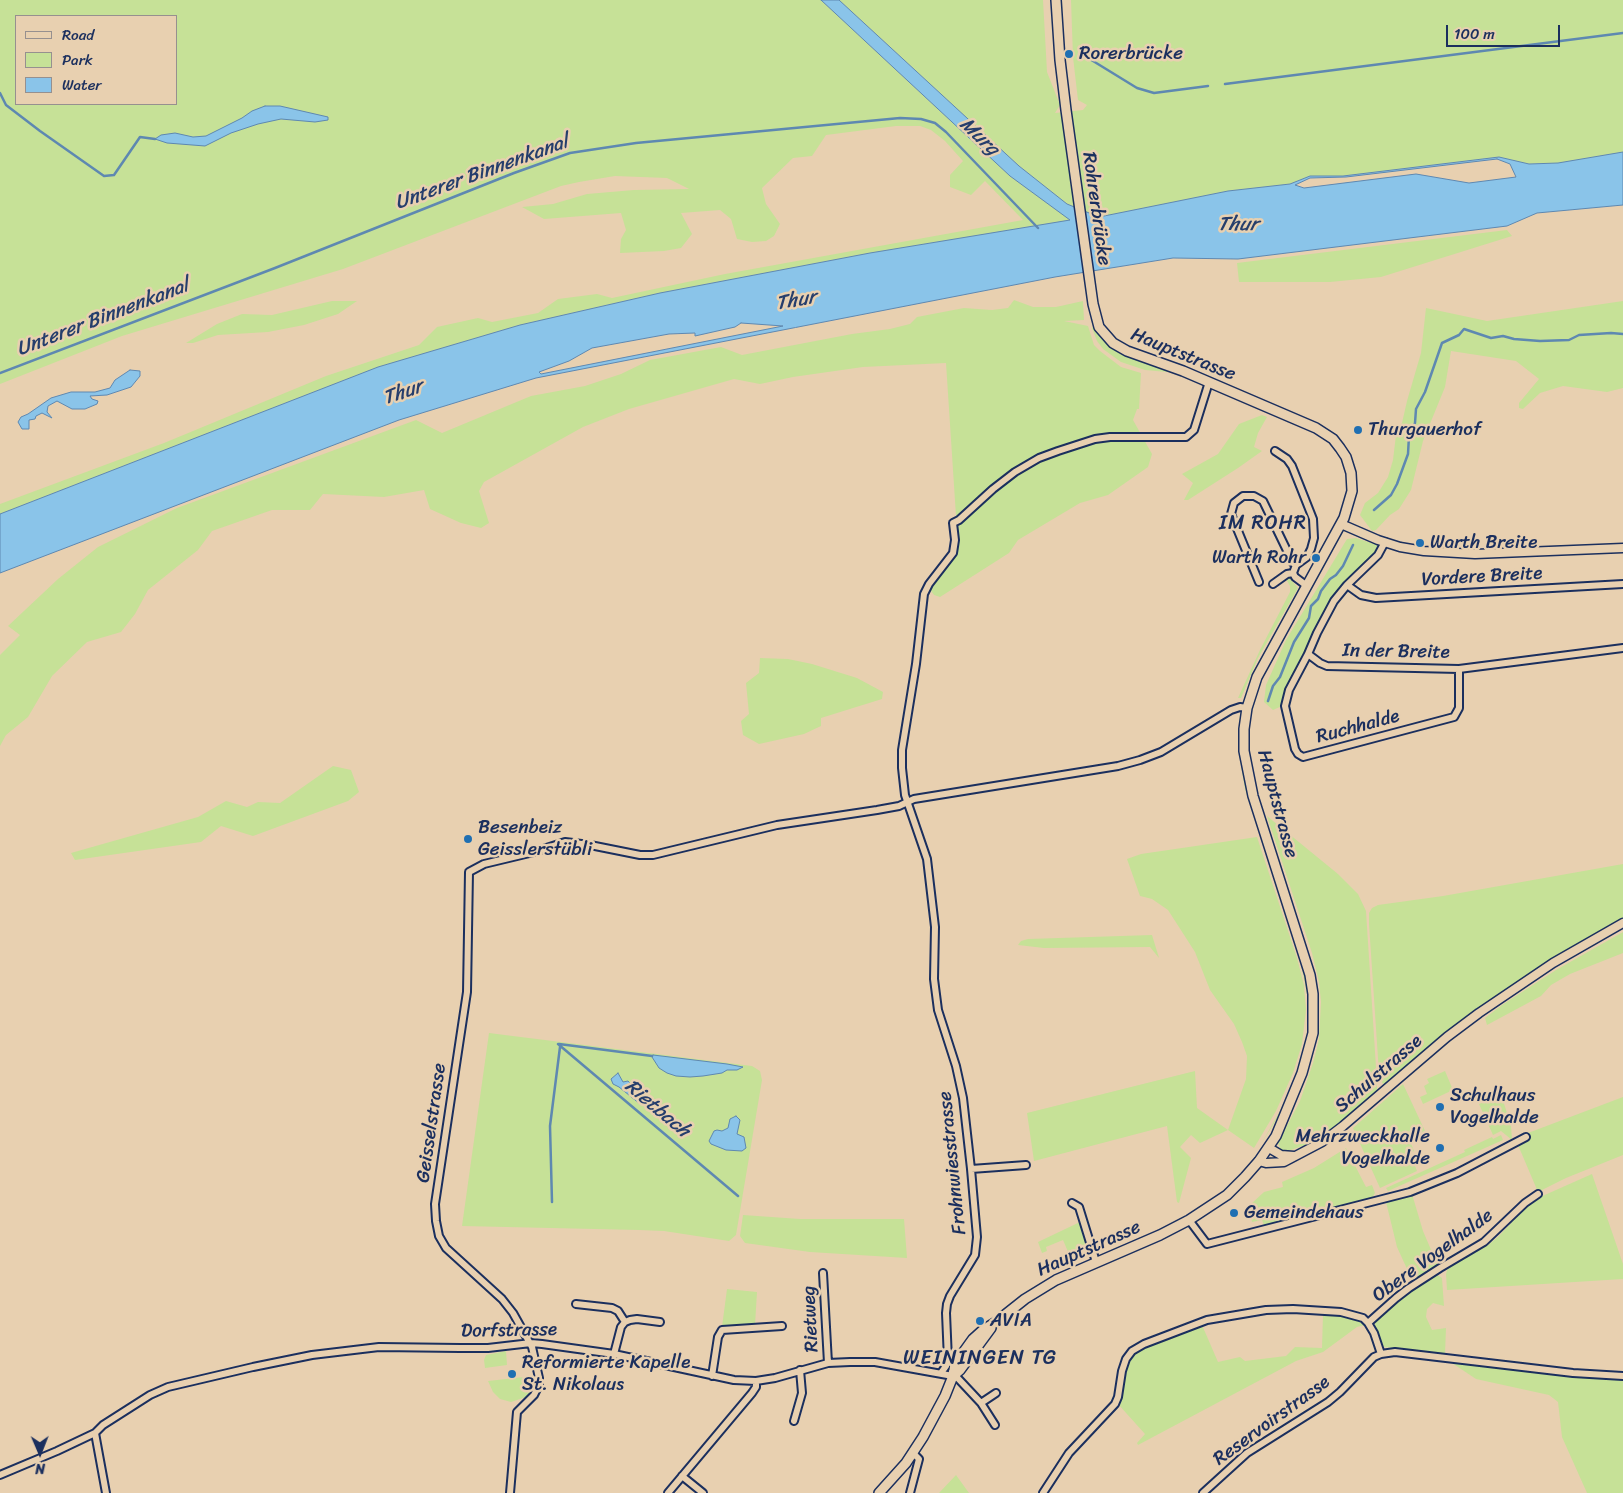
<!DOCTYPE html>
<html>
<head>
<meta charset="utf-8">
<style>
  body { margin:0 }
  #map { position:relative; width:1623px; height:1493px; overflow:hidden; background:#e8d0b0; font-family:Sriracha,sans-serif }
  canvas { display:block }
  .legend { position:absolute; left:15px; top:15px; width:162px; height:90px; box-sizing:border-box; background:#e8d0b0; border:1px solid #96908f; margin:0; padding:6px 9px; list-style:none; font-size:15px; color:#1b2f5e }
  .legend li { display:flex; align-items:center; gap:10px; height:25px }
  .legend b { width:25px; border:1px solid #96908f }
  .north { position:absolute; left:15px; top:1428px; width:50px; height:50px; -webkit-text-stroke:4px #e8d0b0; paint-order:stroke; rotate:179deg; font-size:14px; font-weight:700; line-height:20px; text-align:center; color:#1b2f5e }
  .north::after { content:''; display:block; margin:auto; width:18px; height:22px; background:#1b2f5e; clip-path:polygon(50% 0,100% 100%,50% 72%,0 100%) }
  .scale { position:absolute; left:1446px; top:25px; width:114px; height:22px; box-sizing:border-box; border:2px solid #1b2f5e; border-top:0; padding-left:6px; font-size:15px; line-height:18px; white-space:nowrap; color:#1b2f5e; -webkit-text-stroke:4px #e8d0b0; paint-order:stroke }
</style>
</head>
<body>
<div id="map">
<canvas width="1623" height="1493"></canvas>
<ul class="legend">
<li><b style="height:6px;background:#e8d0b0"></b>Road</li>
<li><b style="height:14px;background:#c6e197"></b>Park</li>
<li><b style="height:14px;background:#8ac4e9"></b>Water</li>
</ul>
<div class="north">N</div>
<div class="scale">100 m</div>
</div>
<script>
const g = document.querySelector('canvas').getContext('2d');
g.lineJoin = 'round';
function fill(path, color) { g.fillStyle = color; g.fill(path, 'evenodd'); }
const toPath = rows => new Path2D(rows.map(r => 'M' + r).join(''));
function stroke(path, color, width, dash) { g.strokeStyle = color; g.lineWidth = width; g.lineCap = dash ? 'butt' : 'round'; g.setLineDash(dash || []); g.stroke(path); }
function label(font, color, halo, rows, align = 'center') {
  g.font = font + ' Sriracha,sans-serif'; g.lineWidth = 5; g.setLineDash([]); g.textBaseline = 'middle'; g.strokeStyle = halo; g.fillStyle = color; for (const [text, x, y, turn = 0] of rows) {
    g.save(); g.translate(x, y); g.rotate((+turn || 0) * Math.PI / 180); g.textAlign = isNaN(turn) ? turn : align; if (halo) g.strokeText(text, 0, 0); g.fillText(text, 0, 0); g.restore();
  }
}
const green = toPath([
  [0,0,821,0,1010,176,1071,220,870,253,660,293,520,325,378,367,0,514,0,504,164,443,326,376,419,345,437,327,478,318,492,322,538,313,558,299,597,294,612,298,725,274,1023,220,985,181,971,195,950,187,950,175,963,161,945,141,931,130,920,126,896,126,826,135,812,156,793,158,762,188,766,204,780,224,774,236,766,241,752,242,737,239,731,219,720,210,681,213,692,234,681,248,664,251,620,253,621,239,626,230,621,213,544,219,522,207,553,204,587,194,634,190,689,189,667,178,615,176,579,182,561,186,343,269,122,336,0,384],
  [16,16,176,16,176,104,16,104],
  [839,0,1043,0,1047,72,1060,105,1055,113,1083,110,1087,105,1078,100,1076,83,1073,57,1071,0,1623,0,1623,152,1558,163,1529,164,1499,157,1343,176,1310,176,1290,184,1228,191,1099,217,1067,204,1019,166],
  [1507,230,1512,236,1381,277,1330,282,1239,282,1237,263],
  [1014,300,1033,307,1056,307,1083,301,1084,320,1064,321,1088,326,1094,345,1100,351,1121,367,1141,373,1139,409,1137,409,1133,420,1152,454,1148,467,1108,495,1080,503,1018,540,1009,553,940,597,934,595,929,588,951,561,958,523,1000,486,1036,458,958,517,956,516,946,363,863,367,793,377,760,384,734,379,629,409,583,427,484,482,479,491,489,523,481,528,461,523,430,509,424,490,384,497,323,494,310,510,272,510,212,531,198,550,148,590,135,614,121,632,87,642,52,676,28,717,6,735,0,746,0,655,20,635,8,626,58,579,98,547,177,508,416,420,442,433,531,396,585,386,621,374,650,360,721,347,742,355,852,334,890,329,910,324,917,317,964,308,992,310,1008,308],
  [332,301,357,301,338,314,304,325,268,332,218,335,193,343,186,343,217,324,242,314,272,315],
  [1623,301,1623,388,1607,392,1563,386,1540,393,1523,409,1519,408,1519,403,1539,379,1516,361,1451,351,1445,387,1423,441,1411,490,1399,509,1390,515,1376,530,1372,531,1360,515,1365,503,1378,493,1388,477,1393,460,1396,435,1396,427,1402,423,1407,401,1421,353,1426,308,1487,321],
  [1094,326,1101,338,1116,351,1167,370,1167,372,1145,370,1121,362,1103,349,1097,341,1092,328],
  [1262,415,1267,417,1258,433,1254,447,1262,451,1238,468,1188,500,1184,500,1193,483,1182,474,1218,454,1239,424],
  [1356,538,1377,545,1377,551,1346,583,1315,630,1286,689,1282,706,1273,710,1264,702,1266,685,1286,640,1347,539],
  [1288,576,1298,588,1258,658,1241,698,1238,698,1260,650,1290,592,1290,586,1286,579,1274,587],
  [760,658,788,659,812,664,857,678,883,692,882,699,821,718,821,726,804,734,759,744,743,735,741,721,749,714,746,683,759,673],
  [1240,713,1242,714,1239,746,1245,781,1305,973,1310,1005,1307,1040,1298,1073,1283,1109,1261,1144,1284,1104,1298,1071,1307,1033,1308,999,1299,955,1245,789,1238,748],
  [333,766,351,770,359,792,348,801,253,836,221,826,201,842,75,860,71,853,198,817,226,801,247,807,258,802,280,803],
  [1267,816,1338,874,1358,894,1366,911,1377,1083,1377,1091,1334,1128,1311,1143,1285,1152,1281,1150,1278,1143,1300,1101,1313,1063,1319,1039,1321,1002,1319,982,1312,953],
  [1257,837,1297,958,1304,985,1306,1010,1302,1044,1293,1073,1276,1111,1254,1148,1228,1130,1200,1143,1191,1135,1180,1147,1191,1158,1179,1203,1177,1202,1167,1126,1034,1161,1027,1113,1195,1071,1197,1108,1228,1130,1246,1079,1247,1056,1242,1042,1234,1024,1210,990,1195,952,1168,910,1152,899,1140,896,1127,859,1141,854],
  [1623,864,1623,918,1558,956,1503,992,1442,1036,1385,1084,1382,1083,1379,1073,1369,924,1369,913,1372,908,1378,905,1443,896],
  [1623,932,1623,953,1570,974,1551,985,1541,996,1487,1025,1485,1018,1502,1005,1556,970],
  [1152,935,1159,958,1150,947,1044,948,1018,945,1021,941,1028,939],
  [489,1033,752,1066,760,1071,762,1080,736,1235,729,1241,664,1231,639,1230,462,1226],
  [1445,1071,1453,1090,1423,1104,1420,1097,1427,1094,1424,1086,1429,1083,1427,1079],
  [1403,1084,1426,1133,1410,1141,1414,1151,1410,1153,1417,1171,1380,1188,1353,1128],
  [1501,1094,1511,1126,1512,1140,1501,1131,1493,1135,1479,1104],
  [1623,1097,1623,1155,1566,1178,1538,1192,1518,1145,1529,1140,1528,1133],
  [1501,1135,1503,1140,1388,1191,1386,1188,1465,1152,1464,1150,1492,1137,1493,1139],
  [1346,1148,1366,1187,1372,1185,1375,1193,1372,1198,1321,1211,1321,1213,1306,1217,1304,1215,1264,1225,1262,1220,1252,1222,1251,1216,1257,1211,1251,1204,1264,1192,1283,1187,1282,1182,1314,1168],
  [1592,1174,1623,1264,1623,1279,1447,1290,1446,1274,1448,1267,1488,1245,1498,1237,1528,1205,1538,1198],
  [1412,1194,1423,1231,1438,1266,1413,1282,1397,1247,1386,1202],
  [743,1215,800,1219,904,1219,907,1258,810,1252,745,1243,740,1236],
  [1080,1222,1087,1246,1069,1254,1063,1240,1046,1247,1047,1251,1042,1253,1038,1242],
  [1436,1274,1442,1278,1444,1306,1433,1303,1427,1309,1426,1317,1432,1330,1446,1328,1445,1354,1384,1347,1375,1328,1375,1323,1378,1318,1403,1296],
  [727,1289,757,1292,755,1325,722,1327],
  [1323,1314,1352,1317,1365,1325,1357,1327,1323,1352,1296,1361,1138,1445,1137,1443,1145,1434,1118,1404,1123,1395,1127,1365,1134,1354,1140,1350,1202,1325,1218,1362,1240,1357,1245,1361,1286,1356,1295,1347,1322,1348],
  [506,1351,507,1365,485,1368,484,1360,486,1355],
  [1452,1363,1565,1375,1623,1378,1623,1493,1587,1493,1562,1437,1558,1402,1549,1395,1476,1379],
  [533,1376,533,1392,526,1397,511,1402,500,1399,493,1392,488,1381],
  [956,1475,969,1493,939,1493]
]);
const water = toPath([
  [821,0,839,0,1019,166,1067,204,1099,217,1228,191,1290,184,1310,176,1343,176,1499,157,1529,164,1558,163,1623,152,1623,205,1537,213,1507,226,1238,259,1173,258,1055,277,536,378,399,420,0,573,0,514,378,367,520,325,660,293,870,253,1070,220,1010,176,821,0],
  [1497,159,1510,164,1516,177,1469,183,1416,174,1304,188,1295,185,1310,178,1346,177,1497,159],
  [741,323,783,326,541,374,539,372,569,361,592,348,669,334,695,333,695,336,735,327,741,323],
  [265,106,280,106,328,117,328,120,315,122,281,119,258,124,231,133,205,146,167,143,155,139,161,135,175,133,193,137,206,136,242,118,252,111,265,106],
  [130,370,140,371,140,376,131,387,107,395,90,396,92,399,98,401,97,404,85,409,72,409,57,401,48,406,47,412,52,418,42,413,36,416,35,419,29,420,29,429,22,429,18,422,21,417,28,414,51,398,71,392,95,392,110,388,115,380,130,370],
  [653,1055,727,1064,743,1067,737,1070,727,1070,722,1073,703,1076,690,1077,676,1076,667,1073,659,1068,652,1057,653,1055],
  [618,1073,623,1082,628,1081,633,1086,634,1092,641,1098,643,1102,640,1104,619,1087,613,1084,611,1079,618,1073],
  [736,1116,740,1120,737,1134,744,1137,746,1148,742,1151,726,1150,711,1144,709,1141,714,1131,717,1130,722,1131,728,1128,730,1119,736,1116]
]);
const stream = toPath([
  [1080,53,1137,88,1154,93,1208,86],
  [1225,84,1623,33],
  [0,93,6,105,40,131,104,176,114,175,140,137,155,139],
  [0,373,275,268,514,173,570,153,636,143,900,118,921,119,935,123,946,132,1038,228],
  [1374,510,1391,495,1397,484,1408,454,1409,436,1415,423,1416,409,1425,392,1442,343,1459,335,1464,329,1491,338,1503,336,1514,339,1540,341,1569,340,1579,335,1611,333,1623,334],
  [1268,701,1273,686,1280,677,1294,642,1309,618,1311,606,1318,599,1321,591,1330,579,1336,575,1343,566,1353,545],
  [558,1044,738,1196],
  [559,1044,652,1056],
  [552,1202,550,1126,560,1047]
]);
const minor = toPath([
  [1275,451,1287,459,1292,466,1313,519,1314,538,1311,549,1307,557,1296,565],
  [1385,542,1378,555,1347,585,1334,601,1317,633,1308,654,1320,663,1327,666,1459,669,1623,648],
  [1259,582,1231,514,1234,503,1243,496,1254,496,1263,501,1293,563,1296,565,1293,573,1295,577,1307,586],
  [1273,584,1287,574,1293,573],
  [1347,585,1361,595,1376,598,1623,584],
  [1308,654,1289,690,1285,706,1295,749,1298,754,1303,757,1454,717,1459,708,1459,669],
  [971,1169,1026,1165],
  [1072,1203,1079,1207,1096,1262],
  [1189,1220,1207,1244,1410,1192,1457,1173,1526,1137],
  [823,1273,828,1363],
  [576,1304,612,1308,618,1311,625,1322],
  [1368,1323,1396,1298,1409,1288,1440,1268,1484,1242,1525,1203,1538,1194],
  [614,1354,621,1327,625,1322,630,1320,637,1319,660,1322],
  [952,1372,981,1403,995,1425],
  [941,1373,946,1366,948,1360,946,1313,947,1304,950,1296,975,1255,977,1237,971,1169,963,1098,956,1066,938,1010,934,979,935,927,927,859,905,795,902,768,902,750,916,664,924,594,929,584,953,553,955,540,953,523,959,520,993,489,1015,472,1039,458,1058,451,1095,439,1110,437,1186,437,1194,430,1209,382],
  [712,1376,718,1337,722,1330,782,1326],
  [981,1403,996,1393],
  [794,1421,802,1393,800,1370],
  [95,1433,106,1493],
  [0,1475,57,1451,95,1433,103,1425,150,1395,168,1387,253,1367,312,1355,379,1347,460,1348,488,1348,531,1343,542,1344,614,1354,734,1380,756,1381,775,1378,828,1363,850,1362,875,1362,953,1376],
  [682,1476,703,1493],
  [510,1493,517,1412,534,1395,539,1385,539,1378,532,1347,513,1313,502,1299,446,1248,439,1236,436,1221,435,1204,467,992,469,872,484,864,534,852,565,842,590,845,640,855,653,855,777,825,877,810,899,806,914,799,1118,766,1140,760,1161,752,1231,710,1240,707,1247,708],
  [668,1493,752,1393,756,1387,756,1381],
  [910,1493,919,1459,913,1453],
  [1043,1493,1069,1453,1115,1404,1118,1397,1122,1371,1126,1359,1132,1351,1144,1344,1207,1320,1266,1310,1293,1309,1341,1312,1363,1318,1368,1323,1374,1333,1381,1354],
  [1203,1493,1247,1453,1328,1402,1340,1392,1374,1357,1381,1354,1395,1352,1573,1373,1623,1376]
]);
const tertiary = toPath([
  [1341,524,1378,540,1400,547,1424,551,1475,554,1623,548],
  [1269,1148,1281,1155,1294,1156],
  [1259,1161,1266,1163,1284,1162,1322,1142,1343,1126,1447,1037,1479,1013,1553,963,1623,923]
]);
const secondary = toPath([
  [953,1376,960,1370,991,1328],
  [879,1493,906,1463,923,1437,945,1396,953,1376,955,1364,973,1339,983,1330,996,1322,1025,1299,1056,1280,1160,1235,1189,1220,1227,1195,1245,1177,1259,1161,1276,1136,1302,1073,1313,1033,1313,994,1310,975,1253,796,1244,751,1244,729,1247,708,1257,677,1344,518,1352,491,1351,473,1346,457,1340,448,1333,439,1316,428,1183,371,1127,351,1113,343,1099,327,1093,304,1066,110,1060,60,1056,0]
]);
const markers = [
  [1069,54,5,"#1f6fb2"],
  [1358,430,5,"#1f6fb2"],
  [1420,543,5,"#1f6fb2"],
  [1316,558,5,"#1f6fb2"],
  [468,839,5,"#1f6fb2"],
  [1440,1107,5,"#1f6fb2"],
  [1440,1148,5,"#1f6fb2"],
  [1234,1213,5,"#1f6fb2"],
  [980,1321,5,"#1f6fb2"],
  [512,1374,5,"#1f6fb2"]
];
const poiNames = [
  ["Rorerbrücke",1079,54],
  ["Thurgauerhof",1368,430],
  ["Warth Breite",1430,543],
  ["Warth Rohr",1306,558,"right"],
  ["Besenbeiz",478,828],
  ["Geisslerstübli",478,850],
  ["Schulhaus",1450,1096],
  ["Vogelhalde",1450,1118],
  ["Mehrzweckhalle",1430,1137,"right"],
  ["Vogelhalde",1430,1159,"right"],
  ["Gemeindehaus",1244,1213],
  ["AVIA",990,1321],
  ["Reformierte Kapelle",522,1363],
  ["St. Nikolaus",522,1385]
];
const streetNames = [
  ["Rohrerbrücke",1096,209,82],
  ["Hauptstrasse",1183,355,22],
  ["Vordere Breite",1482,577,-3],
  ["In der Breite",1396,652,1],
  ["Ruchhalde",1358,727,-15],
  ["Hauptstrasse",1277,804,75],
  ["Schulstrasse",1379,1074,-41],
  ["Geisselstrasse",432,1123,-82],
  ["Frohnwiesstrasse",953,1163,-96],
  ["Hauptstrasse",1089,1249,-24],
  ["Obere Vogelhalde",1433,1256,-36],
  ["Rietweg",811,1319,-93],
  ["Dorfstrasse",509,1331,-1],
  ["Reservoirstrasse",1272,1421,-36]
];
const waterNames = [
  ["Murg",979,137,43],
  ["Unterer Binnenkanal",482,173,-20],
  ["Thur",1238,225],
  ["Thur",796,301,-10],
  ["Unterer Binnenkanal",103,318,-21],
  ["Thur",403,393,-19],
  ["Rietbach",657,1109,40]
];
const neighbourhoodNames = [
  ["IM ROHR",1263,524]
];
const quarterNames = [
  ["WEININGEN TG",980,1359]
];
fill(green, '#c6e197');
fill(water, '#8ac4e9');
stroke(water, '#5e88b1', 1);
stroke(stream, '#5e88b1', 2.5);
stroke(minor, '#1b2f5e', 10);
stroke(tertiary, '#1b2f5e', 11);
stroke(secondary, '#1b2f5e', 12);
stroke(minor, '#e8d0b0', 6);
stroke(tertiary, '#e8d0b0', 8);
stroke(secondary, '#e8d0b0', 9);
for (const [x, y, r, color] of markers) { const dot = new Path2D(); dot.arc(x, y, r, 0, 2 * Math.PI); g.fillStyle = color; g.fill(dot); stroke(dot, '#e8d0b0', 2); }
label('19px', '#1b2f5e', '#e8d0b0', poiNames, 'left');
label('19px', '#1b2f5e', '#e8d0b0', streetNames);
label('italic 20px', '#263e6c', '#e8d0b0', waterNames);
g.letterSpacing = '1px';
label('20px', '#1b2f5e', '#e8d0b0', neighbourhoodNames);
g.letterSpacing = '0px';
g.letterSpacing = '1px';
label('21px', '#1b2f5e', '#e8d0b0', quarterNames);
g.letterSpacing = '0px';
</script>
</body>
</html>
